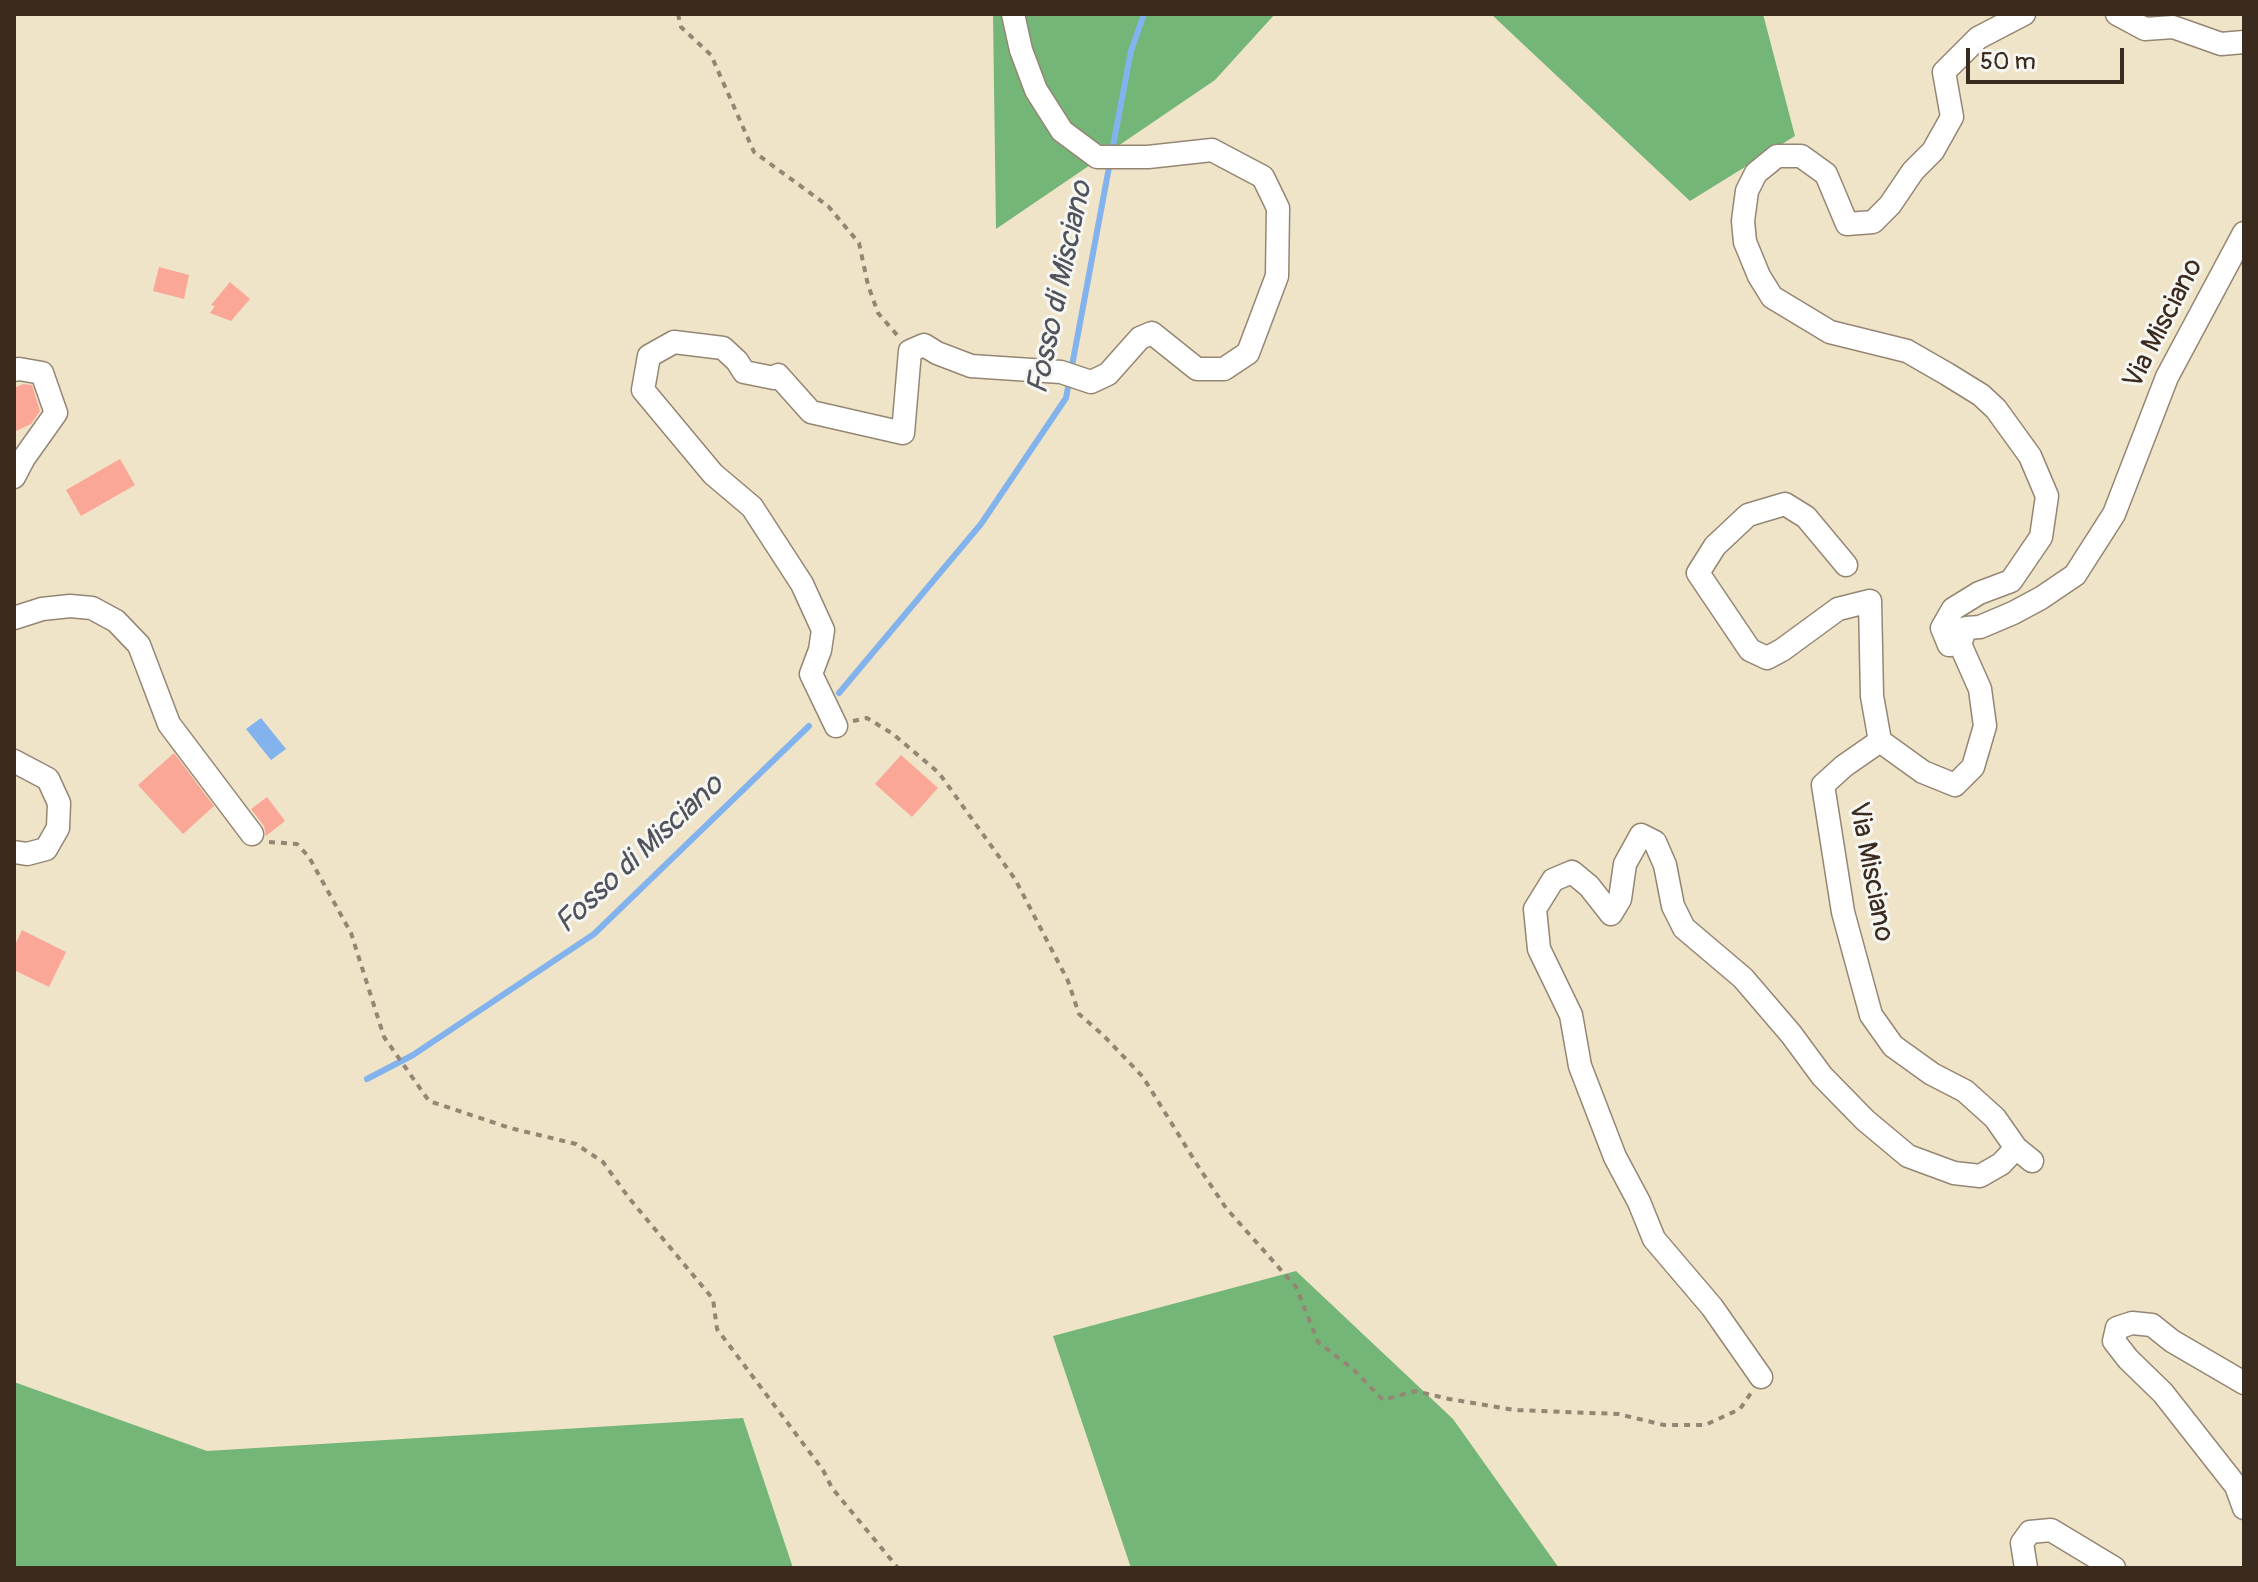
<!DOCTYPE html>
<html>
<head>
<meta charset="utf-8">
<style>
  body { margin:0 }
  #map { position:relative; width:2258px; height:1582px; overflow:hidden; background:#efe3c8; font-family:Pangolin,sans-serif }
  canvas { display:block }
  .frame { position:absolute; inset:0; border:16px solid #3b2a1e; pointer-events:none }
  .scale { position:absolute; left:1966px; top:48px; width:158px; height:36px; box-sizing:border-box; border:4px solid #3b2a1e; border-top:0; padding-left:10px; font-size:24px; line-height:28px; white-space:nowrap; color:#3b2a1e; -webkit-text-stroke:6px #f6f6f2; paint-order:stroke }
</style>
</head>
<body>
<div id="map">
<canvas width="2258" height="1582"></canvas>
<div class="frame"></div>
<div class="scale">50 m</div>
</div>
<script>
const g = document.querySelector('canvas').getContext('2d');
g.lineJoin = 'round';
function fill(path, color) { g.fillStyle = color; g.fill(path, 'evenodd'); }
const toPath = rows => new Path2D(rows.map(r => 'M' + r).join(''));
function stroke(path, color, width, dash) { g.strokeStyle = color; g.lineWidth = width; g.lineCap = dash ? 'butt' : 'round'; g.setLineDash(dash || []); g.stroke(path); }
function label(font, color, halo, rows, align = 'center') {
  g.font = font + ' Pangolin,sans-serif'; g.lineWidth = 6; g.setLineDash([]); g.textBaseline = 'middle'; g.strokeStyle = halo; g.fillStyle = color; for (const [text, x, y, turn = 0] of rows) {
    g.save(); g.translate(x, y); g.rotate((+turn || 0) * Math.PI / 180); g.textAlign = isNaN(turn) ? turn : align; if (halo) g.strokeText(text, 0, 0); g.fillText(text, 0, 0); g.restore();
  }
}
const forest = toPath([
  [993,14,1275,14,1215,80,996,229],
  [1491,14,1763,14,1795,136,1690,201],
  [1296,1271,1453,1419,1559,1568,1131,1568,1053,1336],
  [14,1382,207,1451,743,1418,793,1568,14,1568]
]);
const water = toPath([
  [261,718,286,749,271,760,246,729]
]);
const stream = toPath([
  [1112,151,1131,51,1144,14],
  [839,693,981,524,1066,398,1110,162],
  [367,1079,413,1055,594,934,809,726]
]);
const building = toPath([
  [159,267,189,275,184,299,153,291],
  [230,282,250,299,231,321,210,313,215,306,211,305],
  [23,384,32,385,40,411,31,424,14,432,14,388],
  [120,459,135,485,81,516,66,490],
  [174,753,214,806,183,834,138,785],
  [901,755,938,788,912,817,875,784],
  [267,797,285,821,266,836,264,826,251,809],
  [22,930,66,952,49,987,14,970,14,947]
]);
const path = toPath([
  [678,14,681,27,711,55,754,152,828,206,859,243,868,285,878,313,897,335],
  [853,721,867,718,893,734,939,773,1015,879,1068,981,1079,1014,1104,1036,1143,1077,1198,1166,1226,1208,1296,1287,1318,1342,1354,1370,1383,1400,1415,1391,1449,1399,1514,1410,1618,1414,1664,1425,1705,1425,1740,1409,1751,1393],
  [269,842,297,844,309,857,351,933,384,1037,429,1101,510,1128,576,1144,603,1162,629,1198,713,1299,717,1329,823,1470,832,1488,898,1568]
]);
const minor = toPath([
  [2117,14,2145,29,2173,27,2221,44,2244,42],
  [14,370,19,369,42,373,56,413,24,458,14,477],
  [1846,565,1806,517,1785,504,1748,515,1715,546,1698,573,1750,650,1767,658,1782,650,1838,609,1870,601,1872,696,1880,741],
  [14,618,42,609,70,606,92,608,116,621,139,645,169,724,252,834],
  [1960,644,1949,645,1942,628,1953,609,1979,593,2011,581,2041,537,2047,496,2030,456,1996,409,1981,395,1947,374,1907,351,1830,332,1772,297,1759,276,1745,242,1743,221,1747,191,1756,173,1777,156,1801,156,1826,174,1847,224,1873,222,1890,205,1913,171,1933,151,1952,117,1944,72,1978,38,2024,14],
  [836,726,811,674,820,650,823,630,802,584,752,507,713,474,643,390,649,356,674,342,723,348,737,361,744,372,774,378,778,375,811,412,903,433,910,351,924,345,937,353,971,366,1061,372,1091,382,1108,374,1140,338,1152,333,1197,369,1224,369,1248,353,1277,276,1278,208,1263,177,1212,150,1148,157,1097,157,1062,131,1036,90,1021,50,1013,14],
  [14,761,48,779,59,803,58,828,46,849,27,854,14,852],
  [2032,1161,2016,1148,1995,1118,1965,1091,1932,1074,1893,1046,1871,1015,1843,912,1823,785,1844,766,1880,741,1923,772,1955,785,1973,767,1985,726,1980,689,1960,644,1966,628,1980,627,2013,613,2041,598,2075,575,2114,514,2167,377,2244,233],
  [1761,1377,1712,1307,1654,1239,1639,1202,1615,1157,1580,1066,1571,1015,1539,949,1535,909,1553,880,1572,872,1589,886,1611,914,1620,899,1625,864,1641,835,1655,842,1665,865,1673,906,1684,928,1743,978,1791,1034,1822,1076,1865,1120,1908,1156,1954,1173,1980,1176,2001,1164,2016,1148],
  [2244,1383,2172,1341,2152,1325,2132,1323,2117,1328,2114,1341,2128,1359,2163,1393,2236,1486,2244,1508],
  [2026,1568,2022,1543,2030,1532,2051,1530,2114,1568]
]);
const streetNames = [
  ["Via Misciano",2164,324,-63],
  ["Via Misciano",1870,872,79]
];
const waterNames = [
  ["Fosso di Misciano",1061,288,-78],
  ["Fosso di Misciano",640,855,-43]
];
fill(forest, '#74b678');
fill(water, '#82b3ed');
stroke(stream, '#82b3ed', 6);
fill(building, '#fba798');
stroke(minor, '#958673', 25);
stroke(path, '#958673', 4, [6, 6]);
stroke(minor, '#fff', 22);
label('28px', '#3b2a1e', '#f6f6f2', streetNames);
label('italic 30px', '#50535c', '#f6f6f2', waterNames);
</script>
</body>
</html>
